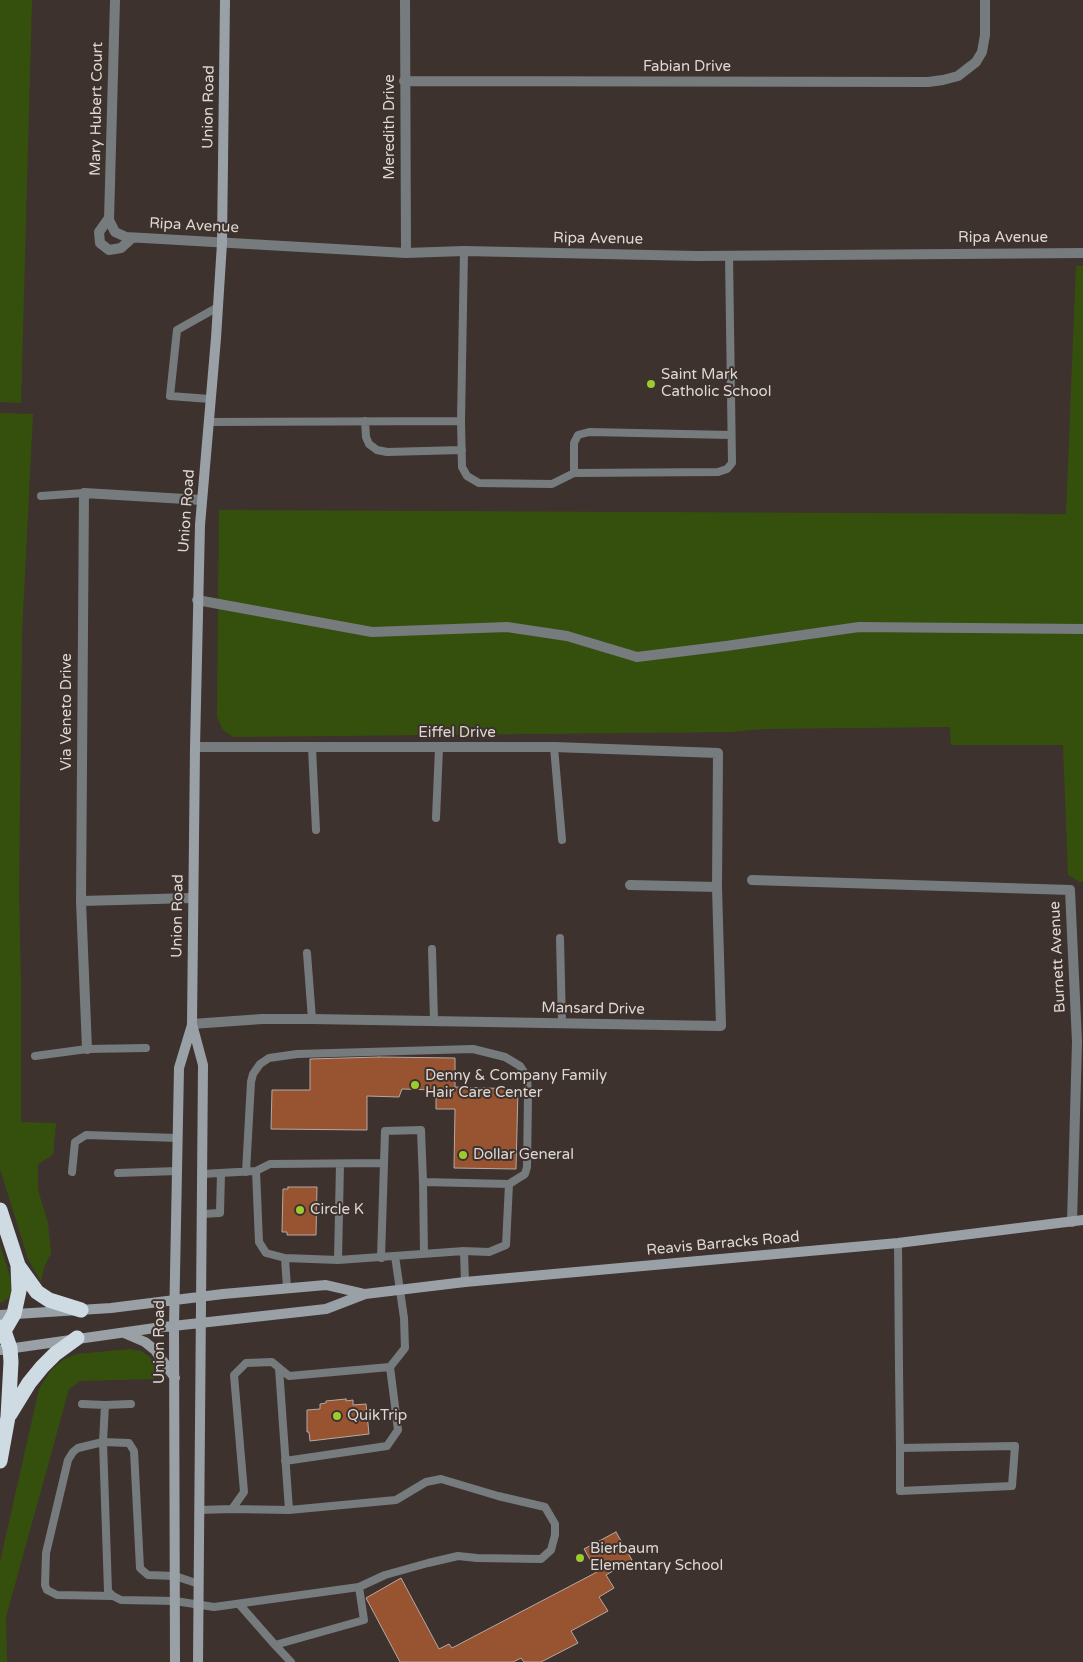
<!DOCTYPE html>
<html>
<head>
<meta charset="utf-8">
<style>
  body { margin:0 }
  canvas { display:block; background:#3d322d }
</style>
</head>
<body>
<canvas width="1083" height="1662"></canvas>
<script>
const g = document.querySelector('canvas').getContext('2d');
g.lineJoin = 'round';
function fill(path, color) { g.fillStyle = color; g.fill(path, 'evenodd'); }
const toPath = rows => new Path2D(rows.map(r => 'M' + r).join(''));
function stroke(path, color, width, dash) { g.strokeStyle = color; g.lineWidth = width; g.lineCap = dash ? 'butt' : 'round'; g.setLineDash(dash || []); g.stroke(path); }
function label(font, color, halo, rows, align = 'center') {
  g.font = font + ' "Varela Round",sans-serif'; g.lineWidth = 4; g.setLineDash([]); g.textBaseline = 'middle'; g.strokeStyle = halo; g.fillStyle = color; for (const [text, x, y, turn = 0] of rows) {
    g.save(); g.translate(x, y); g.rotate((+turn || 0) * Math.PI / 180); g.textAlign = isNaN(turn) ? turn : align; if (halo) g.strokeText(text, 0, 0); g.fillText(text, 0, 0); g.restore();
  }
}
const green = toPath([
  [0,0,32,0,21,403,0,402],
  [1076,266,1083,266,1083,882,1080,882,1068,875,1063,745,951,745,950,727,763,729,731,732,233,737,223,730,217,717,219,510,1066,514],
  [0,413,33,414,22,633,19,892,21,985,21,1122,56,1123,53,1155,38,1164,38,1190,48,1223,51,1253,44,1268,41,1282,28,1259,0,1169],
  [0,1244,11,1280,11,1293,8,1299,0,1303],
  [130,1349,141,1351,150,1357,154,1363,154,1379,80,1381,69,1389,6,1617,7,1662,0,1662,0,1562,39,1389,51,1370,64,1359,77,1354]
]);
const building = toPath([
  [379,1057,455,1058,455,1087,518,1089,516,1169,454,1168,455,1109,436,1109,436,1090,402,1089,399,1097,367,1096,367,1130,271,1129,272,1090,310,1090,310,1059,379,1057],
  [288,1187,317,1187,316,1235,287,1235,287,1232,282,1232,283,1189,288,1189,288,1187],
  [346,1399,346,1401,353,1400,353,1405,366,1404,369,1434,310,1441,309,1432,307,1432,307,1410,320,1409,320,1404,326,1403,326,1401,346,1399],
  [616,1532,632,1560,606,1575,614,1588,599,1597,608,1611,571,1631,578,1643,541,1662,524,1662,521,1658,513,1662,400,1662,366,1598,401,1578,439,1649,449,1644,452,1648,597,1572,584,1549,616,1532]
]);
const lane = toPath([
  [729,256,732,463,727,469,718,472,574,473,574,443,578,435,589,432,731,435],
  [210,399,170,396,177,330,218,307],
  [365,421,366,437,369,444,377,450,387,452,462,450],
  [461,421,464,251],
  [208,422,461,421,462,467,467,476,479,483,552,484,574,473],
  [41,496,84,493],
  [554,747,562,840],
  [312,748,316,830],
  [436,818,439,748],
  [560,938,562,1024],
  [432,949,434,1021],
  [307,953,312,1019],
  [35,1056,87,1049,146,1048],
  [384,1163,385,1131,421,1130,423,1182,509,1184,506,1245,489,1252,464,1251],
  [256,1171,259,1242,266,1253,285,1258,338,1260,464,1251,465,1282],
  [72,1172,75,1142,86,1135,178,1138],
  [246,1172,251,1082,253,1074,260,1064,269,1058,297,1054,473,1049,505,1057,520,1066,527,1077,528,1096,527,1167,525,1174,509,1184],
  [118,1173,177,1171],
  [202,1174,256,1171,270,1164,384,1163,381,1258],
  [423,1182,424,1254],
  [201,1214,220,1213,221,1173],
  [898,1243,899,1368,900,1448,900,1491,1012,1486,1015,1446,900,1448],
  [285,1258,287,1288],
  [338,1260,340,1164],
  [279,1368,289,1510],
  [82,1404,105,1405,103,1442,108,1591,113,1596,121,1600,175,1601,214,1607,359,1587,364,1620,275,1645,291,1662],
  [105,1405,131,1404],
  [285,1461,387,1446,398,1430,390,1367],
  [232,1509,244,1492,234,1375,246,1363,272,1362,289,1376,390,1367,405,1348,404,1318,395,1256],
  [200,1510,232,1509,289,1510,396,1500,426,1482,441,1479,498,1496,545,1507,555,1524,555,1535,551,1550,541,1559,477,1558,458,1556,428,1563,385,1575,359,1587],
  [113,1596,57,1595,47,1590,45,1585,46,1553,68,1460,73,1452,78,1448,103,1442,129,1443,134,1451,140,1568,142,1570,148,1575,175,1576,199,1584],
  [239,1604,275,1645]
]);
const street = toPath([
  [115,0,109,220,115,232,126,237,406,253,464,251,697,256,1083,253],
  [405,0,406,253],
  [404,81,928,82,943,80,958,76,976,62,982,52,985,35,985,0],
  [109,218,99,232,100,243,109,250,121,248,132,238],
  [197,600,372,632,507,627,567,636,637,657,726,646,859,627,1083,629],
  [752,880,1070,890,1077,1042,1072,1222],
  [630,885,717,887],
  [81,901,193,898],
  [192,1024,262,1019,312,1019,721,1026,717,887,718,753,554,747,195,747],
  [87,1049,81,901,84,493,202,500]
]);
const secondary = toPath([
  [0,1315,111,1308,223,1294,326,1285,365,1294],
  [124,1333,145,1342,155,1350,175,1378],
  [0,1350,155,1328,326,1309,365,1294,465,1282,898,1243,1083,1220],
  [175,1662,174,1326,179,1068,192,1025],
  [198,1662,203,1065,192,1024,195,747,200,525,216,338,222,243,225,0]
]);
const highway = toPath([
  [0,1210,18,1265,19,1291,14,1314,4,1331,0,1336],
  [19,1267,37,1292,49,1300,81,1310],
  [0,1327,4,1331,10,1348,11,1362,8,1417,0,1461],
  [10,1414,29,1383,42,1367,55,1354,77,1338]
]);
const markers = [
  [651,384,5,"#9dca2f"],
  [415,1085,5,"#9dca2f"],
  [463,1155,5,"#9dca2f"],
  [300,1210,5,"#9dca2f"],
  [337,1416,5,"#9dca2f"],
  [580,1558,5,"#9dca2f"]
];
const streetNames = [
  ["Fabian Drive",687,67],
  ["Union Road",209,107,-89],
  ["Mary Hubert Court",97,109,-89],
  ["Meredith Drive",390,127,-90],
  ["Ripa Avenue",194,226,3],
  ["Ripa Avenue",1003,238],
  ["Ripa Avenue",598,239,1],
  ["Union Road",187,511,-86],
  ["Via Veneto Drive",67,712,-90],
  ["Eiffel Drive",457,733],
  ["Union Road",178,916,-89],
  ["Burnett Avenue",1058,957,-93],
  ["Mansard Drive",593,1009,1],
  ["Reavis Barracks Road",723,1244,-5],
  ["Union Road",160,1342,-90]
];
const poiNames = [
  ["Saint Mark",661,375],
  ["Catholic School",661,392],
  ["Denny & Company Family",425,1076],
  ["Hair Care Center",425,1093],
  ["Dollar General",473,1155],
  ["Circle K",310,1210],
  ["QuikTrip",347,1416],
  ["Bierbaum",590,1549],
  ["Elementary School",590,1566]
];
fill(green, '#35500d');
fill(building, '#985331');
stroke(building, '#b6a9a3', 1);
stroke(lane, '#767b7e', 8);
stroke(street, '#767b7e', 10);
stroke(secondary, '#99a1a7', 10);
stroke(highway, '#cedbe3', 15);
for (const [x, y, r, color] of markers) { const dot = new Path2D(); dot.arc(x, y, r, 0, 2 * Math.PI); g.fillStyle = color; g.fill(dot); stroke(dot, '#3d322d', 2); }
label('15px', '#ded8d4', '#3d322d', streetNames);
label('15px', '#ded8d4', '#3d322d', poiNames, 'left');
</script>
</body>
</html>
